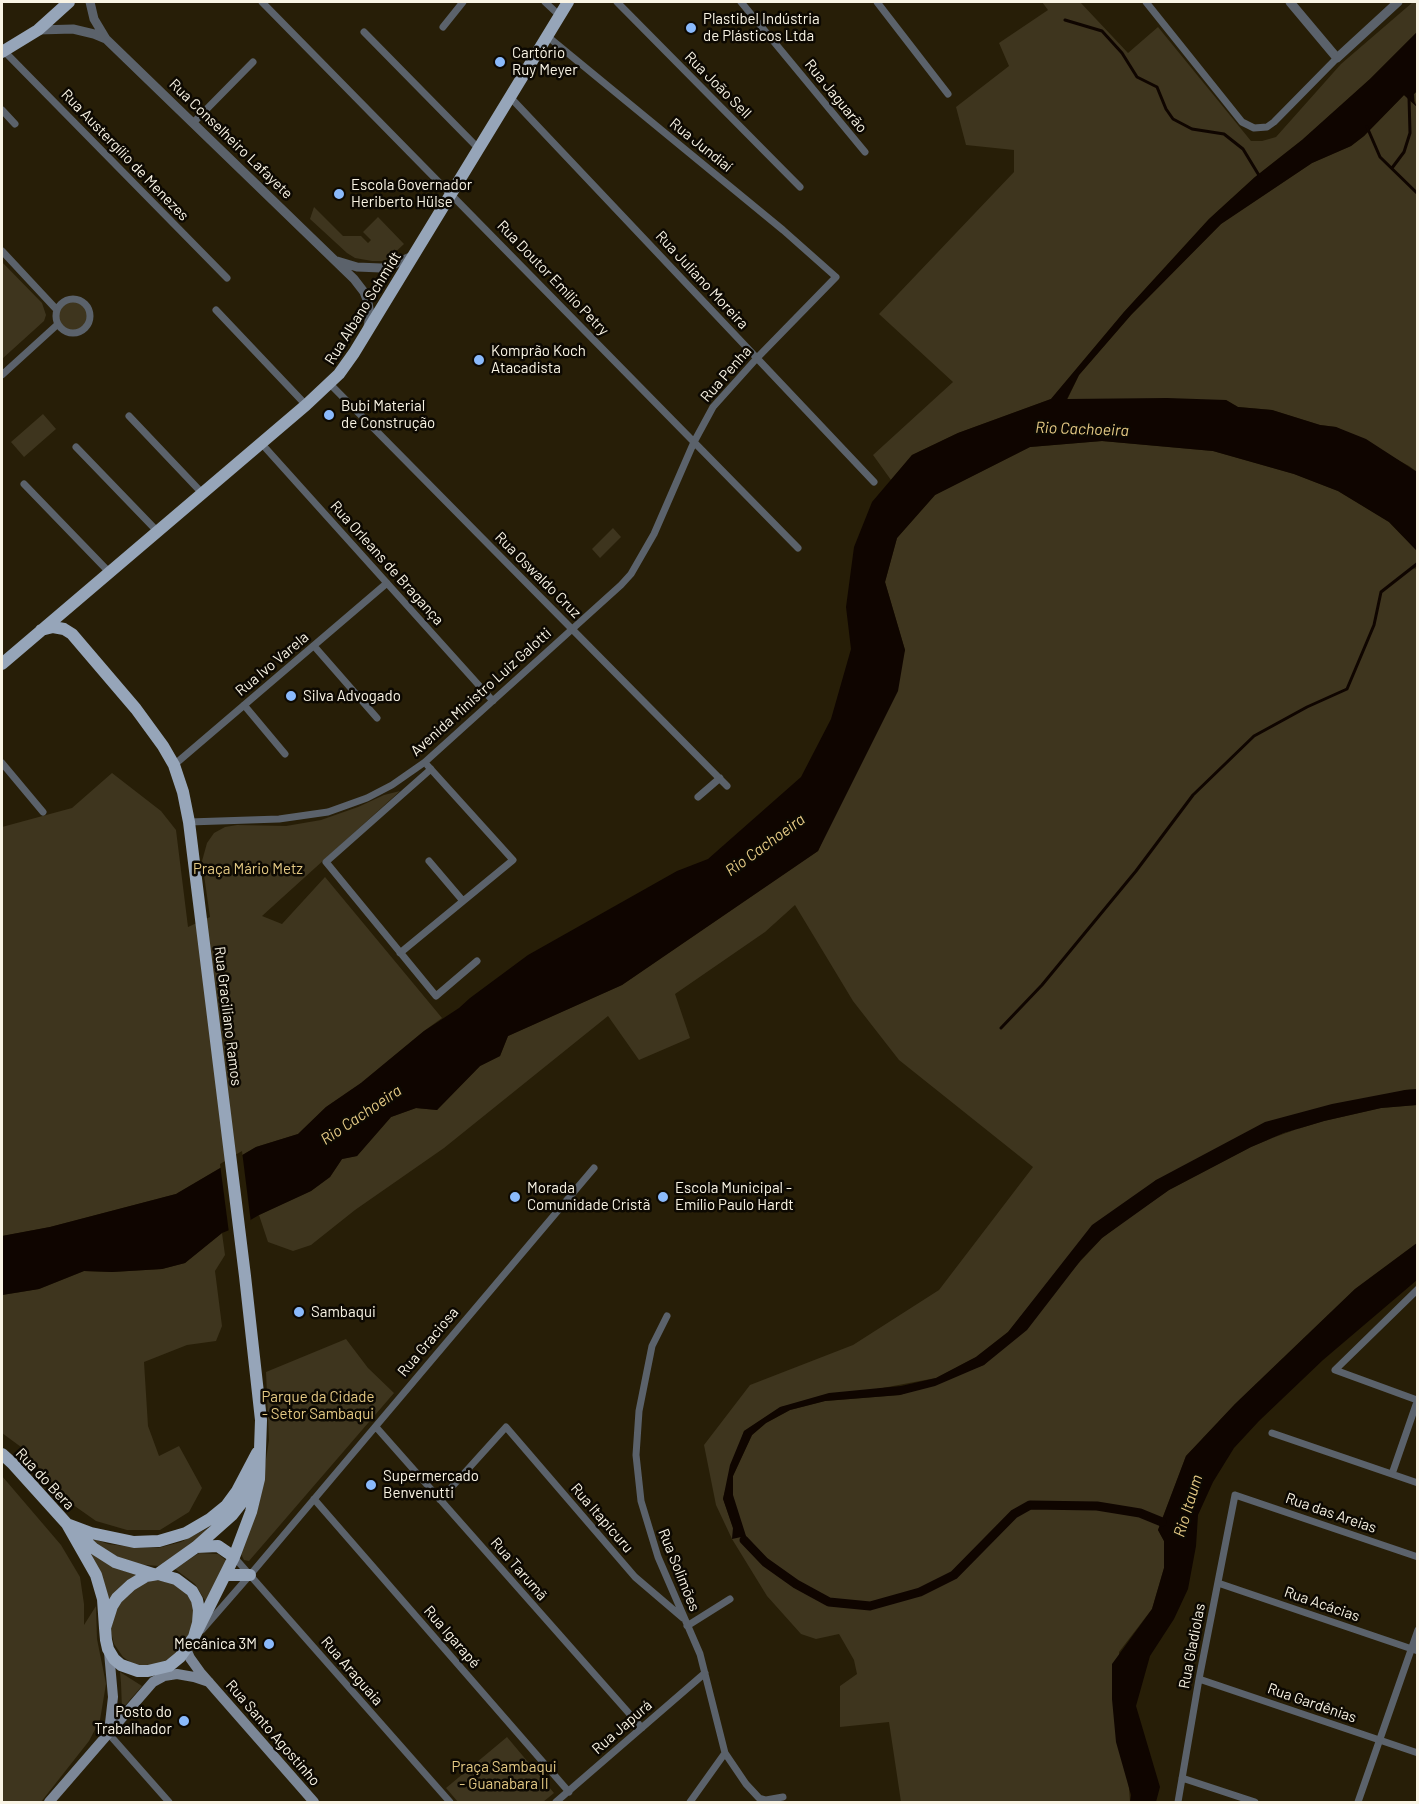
<!DOCTYPE html>
<html>
<head>
<meta charset="utf-8">
<style>
  body { margin:0 }
  #map { position:relative; width:1419px; height:1804px; overflow:hidden; background:#271e07; font-family:Barlow,sans-serif }
  canvas { display:block }
  .frame { position:absolute; inset:0; border:3px solid #f9f4e5; pointer-events:none }
</style>
</head>
<body>
<div id="map">
<canvas width="1419" height="1804"></canvas>
<div class="frame"></div>
</div>
<script>
const g = document.querySelector('canvas').getContext('2d');
g.lineJoin = 'round';
function fill(path, color) { g.fillStyle = color; g.fill(path, 'evenodd'); }
const toPath = rows => new Path2D(rows.map(r => 'M' + r).join(''));
function stroke(path, color, width, dash) { g.strokeStyle = color; g.lineWidth = width; g.lineCap = dash ? 'butt' : 'round'; g.setLineDash(dash || []); g.stroke(path); }
function label(font, color, halo, rows, align = 'center') {
  g.font = font + ' Barlow,sans-serif'; g.lineWidth = 5; g.setLineDash([]); g.textBaseline = 'middle'; g.strokeStyle = halo; g.fillStyle = color; for (const [text, x, y, turn = 0] of rows) {
    g.save(); g.translate(x, y); g.rotate((+turn || 0) * Math.PI / 180); g.textAlign = isNaN(turn) ? turn : align; if (halo) g.strokeText(text, 0, 0); g.fillText(text, 0, 0); g.restore();
  }
}
const green = toPath([
  [1042,2,1080,2,1128,53,1158,27,1251,141,1262,141,1276,137,1341,64,1413,2,1417,2,1417,32,1370,79,1302,140,1255,177,1209,219,1124,312,1051,399,958,433,912,455,891,480,873,455,953,382,879,314,1014,172,1014,150,966,145,956,107,1009,66,999,43,1048,10],
  [1417,91,1417,472,1409,466,1336,427,1320,425,1272,410,1238,407,1226,400,1067,400,1079,375,1131,315,1221,224,1312,163,1351,146,1364,136,1404,95,1416,106,1414,94],
  [314,207,343,236,361,236,368,243,371,240,363,232,378,217,404,244,388,259,382,261,372,261,355,258,347,253,310,219],
  [2,262,42,303,46,315,44,321,2,359],
  '58 316a15 15 0 1 1 30 0a15 15 0 1 1-30 0Z',
  [43,414,56,429,24,457,11,442],
  [1102,441,1213,451,1294,474,1338,491,1389,522,1417,551,1417,563,1411,568,1418,569,1417,1089,1405,1090,1156,1180,1044,1288,1008,1332,976,1357,936,1378,781,1407,744,1431,723,1498,733,1528,745,1536,732,1495,733,1476,752,1435,766,1423,790,1410,825,1401,900,1395,984,1365,1102,1238,1128,1218,1169,1190,1251,1147,1284,1133,1324,1121,1381,1108,1417,1105,1417,1243,1355,1289,1235,1404,1186,1456,1158,1530,1164,1541,1164,1568,1152,1609,1119,1652,1130,1802,901,1802,889,1722,840,1727,840,1686,857,1674,854,1660,839,1634,816,1639,801,1634,767,1596,732,1539,716,1505,704,1445,750,1385,853,1345,939,1290,1033,1167,899,1060,853,1001,795,905,765,932,675,994,690,1038,639,1060,608,1016,444,1148,355,1210,311,1245,293,1251,268,1242,259,1215,311,1191,330,1177,342,1159,357,1156,391,1117,416,1108,437,1110,480,1066,500,1056,508,1036,622,985,818,851,905,650,885,582,897,538,935,495,1030,447],
  [613,528,621,537,600,558,592,549],
  [112,773,161,811,176,830,188,927,210,917,202,861,207,843,214,833,225,827,237,825,286,826,321,820,358,807,384,795,400,791,262,916,282,924,325,877,442,1018,424,1031,361,1083,326,1107,298,1134,256,1147,176,1194,50,1227,2,1236,2,827,72,808],
  [222,1233,225,1255,215,1271,222,1326,216,1341,187,1345,144,1362,148,1426,159,1456,179,1446,202,1488,189,1512,160,1530,127,1530,96,1521,69,1502,21,1447,2,1433,2,1295,39,1289,84,1271,112,1272,162,1269,185,1263],
  [346,1339,368,1368,394,1393,249,1561,244,1560,241,1554,264,1472,269,1440,266,1372],
  [2,1476,61,1545,80,1577,84,1604,84,1625,96,1606,97,1639,106,1684,100,1720,89,1741,41,1802,2,1802],
  [210,1527,212,1530,167,1563,159,1566,134,1564,109,1553,89,1537,108,1544,140,1548,158,1548,181,1542],
  [85,1546,119,1569,138,1576,109,1602],
  [199,1553,218,1554,227,1561,206,1602,195,1584,175,1569],
  [155,1580,172,1583,185,1592,194,1605,193,1634,179,1654,166,1663,150,1667,136,1666,123,1657,114,1644,110,1628,113,1612,127,1592,139,1584],
  [120,1672,142,1686,122,1709,121,1683],
  [507,1737,554,1793,543,1802,458,1802,446,1788]
]);
const water = toPath([
  [1417,32,1417,91,1414,94,1414,101,1417,107,1404,95,1364,136,1351,146,1312,163,1221,224,1131,315,1079,375,1067,399,1167,398,1226,400,1238,407,1272,410,1320,425,1336,427,1366,439,1417,472,1417,551,1389,522,1338,491,1294,474,1213,451,1102,441,1030,447,935,495,897,538,885,582,905,650,898,691,818,851,622,985,508,1036,500,1056,480,1066,437,1110,416,1108,391,1117,357,1156,342,1159,330,1177,311,1191,259,1215,242,1225,222,1233,185,1263,162,1269,112,1272,84,1271,39,1289,2,1295,2,1236,50,1227,176,1194,256,1147,298,1134,326,1107,361,1083,424,1031,459,1008,470,998,528,955,677,871,708,859,801,777,831,719,851,649,846,607,854,547,872,502,912,455,958,433,1051,399,1124,312,1209,219,1255,177,1302,140,1370,79],
  [1417,1089,1417,1105,1381,1108,1324,1121,1284,1133,1251,1147,1169,1190,1102,1238,1081,1260,1027,1330,984,1365,935,1386,900,1395,825,1401,790,1410,766,1423,752,1435,733,1476,733,1495,746,1536,732,1539,733,1528,723,1499,730,1465,744,1431,780,1407,829,1393,901,1386,936,1378,976,1357,1008,1332,1092,1225,1156,1180,1265,1122,1332,1104,1405,1090],
  [1417,1243,1417,1280,1323,1360,1259,1421,1234,1448,1213,1482,1198,1515,1196,1546,1188,1589,1174,1619,1150,1656,1136,1706,1160,1787,1156,1802,1130,1802,1131,1795,1116,1742,1112,1699,1112,1664,1152,1609,1164,1568,1164,1541,1158,1530,1186,1456,1235,1404,1355,1289]
]);
const pier = toPath([
  [242,1151,251,1223,229,1233,220,1164]
]);
const stream = toPath([
  [1065,20,1102,31,1122,53,1137,77,1157,87,1166,109,1173,119,1192,129,1224,134,1243,149,1260,177],
  [1367,127,1380,157,1418,194],
  [1392,168,1404,152,1410,133,1409,97],
  [1001,1028,1042,985,1136,871,1193,795,1254,736,1307,707,1347,689,1374,625,1381,592,1418,563]
]);
const canal = toPath([
  [744,1540,765,1562,796,1584,829,1602,870,1606,920,1592,954,1575,1014,1514,1030,1505,1097,1506,1140,1513,1162,1522]
]);
const minor = toPath([
  [262,2,798,548],
  [545,2,560,16],
  [617,2,800,187],
  [741,2,865,152],
  [877,2,948,94],
  [1146,2,1242,122,1254,128,1267,127,1274,122,1337,58],
  [443,27,463,2],
  [364,32,479,149],
  [4,51,227,278],
  [510,97,874,482],
  [2,110,15,124],
  [193,123,253,62],
  [2,251,57,310],
  '56 316a17 17 0 1 1 34 0a17 17 0 1 1-34 0Z',
  [216,310,306,405],
  [2,375,58,324],
  [330,384,727,786],
  [129,416,202,493],
  [261,443,493,701],
  [76,447,157,531],
  [24,484,109,572],
  [314,646,377,718],
  [244,705,285,754],
  [2,763,43,812],
  [174,765,387,583],
  [431,769,326,862,436,996,477,961],
  [698,797,720,778],
  [189,822,279,819,328,812,367,798,392,785,425,762,621,585,631,574,654,534,694,442,713,407,757,358,836,277,783,230,547,36],
  [429,861,463,901],
  [400,953,513,860,428,766],
  [667,1316,652,1346,639,1411,636,1455,641,1501,658,1557,700,1654,725,1753,746,1784,759,1798,766,1800,783,1797],
  [1417,1400,1335,1370,1418,1289],
  [376,1427,642,1728],
  [1272,1433,1418,1483],
  [1392,1474,1418,1399],
  [314,1499,569,1792],
  [440,1500,506,1427,635,1577,683,1618],
  [234,1557,450,1802],
  [1218,1583,1418,1651],
  [687,1626,730,1599],
  [202,1630,250,1575,594,1168],
  [1199,1679,1418,1753],
  [108,1733,169,1802],
  [1182,1778,1255,1802],
  [556,1802,705,1673],
  [690,1802,725,1753],
  [1178,1802,1199,1679,1235,1495,1418,1557],
  [1358,1802,1418,1630]
]);
const tertiary = toPath([
  [90,2,94,19,106,39,354,279,364,292,368,302,370,315,368,327],
  [1290,2,1337,58,1398,2],
  [38,30,73,29,94,34,106,39],
  [337,261,357,267,381,268,392,265,413,256]
]);
const secondary = toPath([
  [186,1649,190,1658,200,1672,314,1802],
  [109,1732,113,1697,109,1652],
  [49,1802,153,1682,164,1676,177,1674,194,1677,209,1682]
]);
const primary = toPath([
  [2,52,38,30,69,2],
  [41,630,53,627,64,629,72,634,136,709,163,746,174,765,183,792,189,822,245,1276,261,1420,259,1479,251,1512,234,1557,194,1637],
  [2,664,306,405,339,374,354,353,568,2],
  [2,1454,12,1463,67,1524,93,1548,115,1562,153,1574],
  [67,1524,96,1575,103,1599,105,1628,106,1640,108,1649,114,1659,121,1665,138,1671,148,1671,169,1666,180,1657,194,1637,198,1623,199,1610,197,1600,192,1591,176,1579,158,1574,146,1576,131,1585,117,1598,112,1606,105,1628],
  [67,1524,91,1533,134,1542,159,1541,186,1533,210,1519,226,1506,237,1491,257,1453],
  [196,1547,218,1546,234,1557],
  [158,1574,196,1547,232,1515,243,1501,253,1476],
  [225,1575,250,1575]
]);
const markers = [
  [691,28,6,"#8abafc"],
  [500,62,6,"#8abafc"],
  [339,194,6,"#8abafc"],
  [479,360,6,"#8abafc"],
  [329,415,6,"#8abafc"],
  [291,696,6,"#8abafc"],
  [515,1197,6,"#8abafc"],
  [663,1197,6,"#8abafc"],
  [299,1312,6,"#8abafc"],
  [371,1485,6,"#8abafc"],
  [269,1644,6,"#8abafc"],
  [184,1721,6,"#8abafc"]
];
const poiNames = [
  ["Plastibel Indústria",703,19],
  ["de Plásticos Ltda",703,36],
  ["Cartório",512,53],
  ["Ruy Meyer",512,70],
  ["Escola Governador",351,185],
  ["Heriberto Hülse",351,202],
  ["Komprão Koch",491,351],
  ["Atacadista",491,368],
  ["Bubi Material",341,406],
  ["de Construção",341,423],
  ["Silva Advogado",303,696],
  ["Morada",527,1188],
  ["Comunidade Cristã",527,1205],
  ["Escola Municipal -",675,1188],
  ["Emílio Paulo Hardt",675,1205],
  ["Sambaqui",311,1312],
  ["Supermercado",383,1476],
  ["Benvenutti",383,1493],
  ["Mecânica 3M",257,1644,"right"],
  ["Posto do",172,1712,"right"],
  ["Trabalhador",172,1729,"right"]
];
const streetNames = [
  ["Rua João Sell",718,85,45],
  ["Rua Jaguarão",836,96,51],
  ["Rua Conselheiro Lafayete",231,139,44],
  ["Rua Jundiaí",701,145,39],
  ["Rua Austergílio de Menezes",125,155,46],
  ["Rua Doutor Emílio Petry",553,278,46],
  ["Rua Juliano Moreira",702,280,47],
  ["Rua Albano Schmidt",363,308,-58],
  ["Rua Penha",726,374,-49],
  ["Rua Orleans de Bragança",387,563,48],
  ["Rua Oswaldo Cruz",538,575,45],
  ["Rua Ivo Varela",272,664,-40],
  ["Avenida Ministro Luiz Galotti",481,692,-42],
  ["Rua Graciliano Ramos",228,1016,83],
  ["Rua Graciosa",428,1342,-50],
  ["Rua do Bera",45,1479,47],
  ["Rua das Areias",1331,1513,19],
  ["Rua Itapicuru",602,1518,49],
  ["Rua Tarumã",519,1569,49],
  ["Rua Solimões",679,1570,68],
  ["Rua Acácias",1322,1604,19],
  ["Rua Igarapé",452,1637,49],
  ["Rua Gladiolas",1192,1646,-79],
  ["Rua Araguaia",352,1671,49],
  ["Rua Gardênias",1312,1703,19],
  ["Rua Japurá",622,1727,-41],
  ["Rua Santo Agostinho",273,1733,49]
];
const parkNames = [
  ["Praça Mário Metz",248,869],
  ["Parque da Cidade",318,1397],
  ["- Setor Sambaqui",318,1414],
  ["Praça Sambaqui",504,1767],
  ["- Guanabara II",504,1784]
];
const waterNames = [
  ["Rio Cachoeira",1082,429,2],
  ["Rio Cachoeira",765,845,-36],
  ["Rio Cachoeira",361,1115,-34],
  ["Rio Itaum",1188,1506,-73]
];
fill(green, '#3e351e');
fill(water, '#0f0500');
fill(pier, '#271e07');
stroke(stream, '#0f0500', 3);
stroke(canal, '#0f0500', 9);
stroke(minor, '#5b626b', 7);
stroke(tertiary, '#5b626b', 9);
stroke(secondary, '#7c8797', 10);
stroke(primary, '#96a5b9', 12);
for (const [x, y, r, color] of markers) { const dot = new Path2D(); dot.arc(x, y, r, 0, 2 * Math.PI); g.fillStyle = color; g.fill(dot); stroke(dot, '#0d0902', 2); }
label('15px', '#f9f4e5', '#0d0902', poiNames, 'left');
label('15px', '#f9f4e5', '#0d0902', streetNames);
label('15px', '#e4c984', '#0d0902', parkNames);
label('italic 16px', '#e5ca85', '#0d0902', waterNames);
</script>
</body>
</html>
